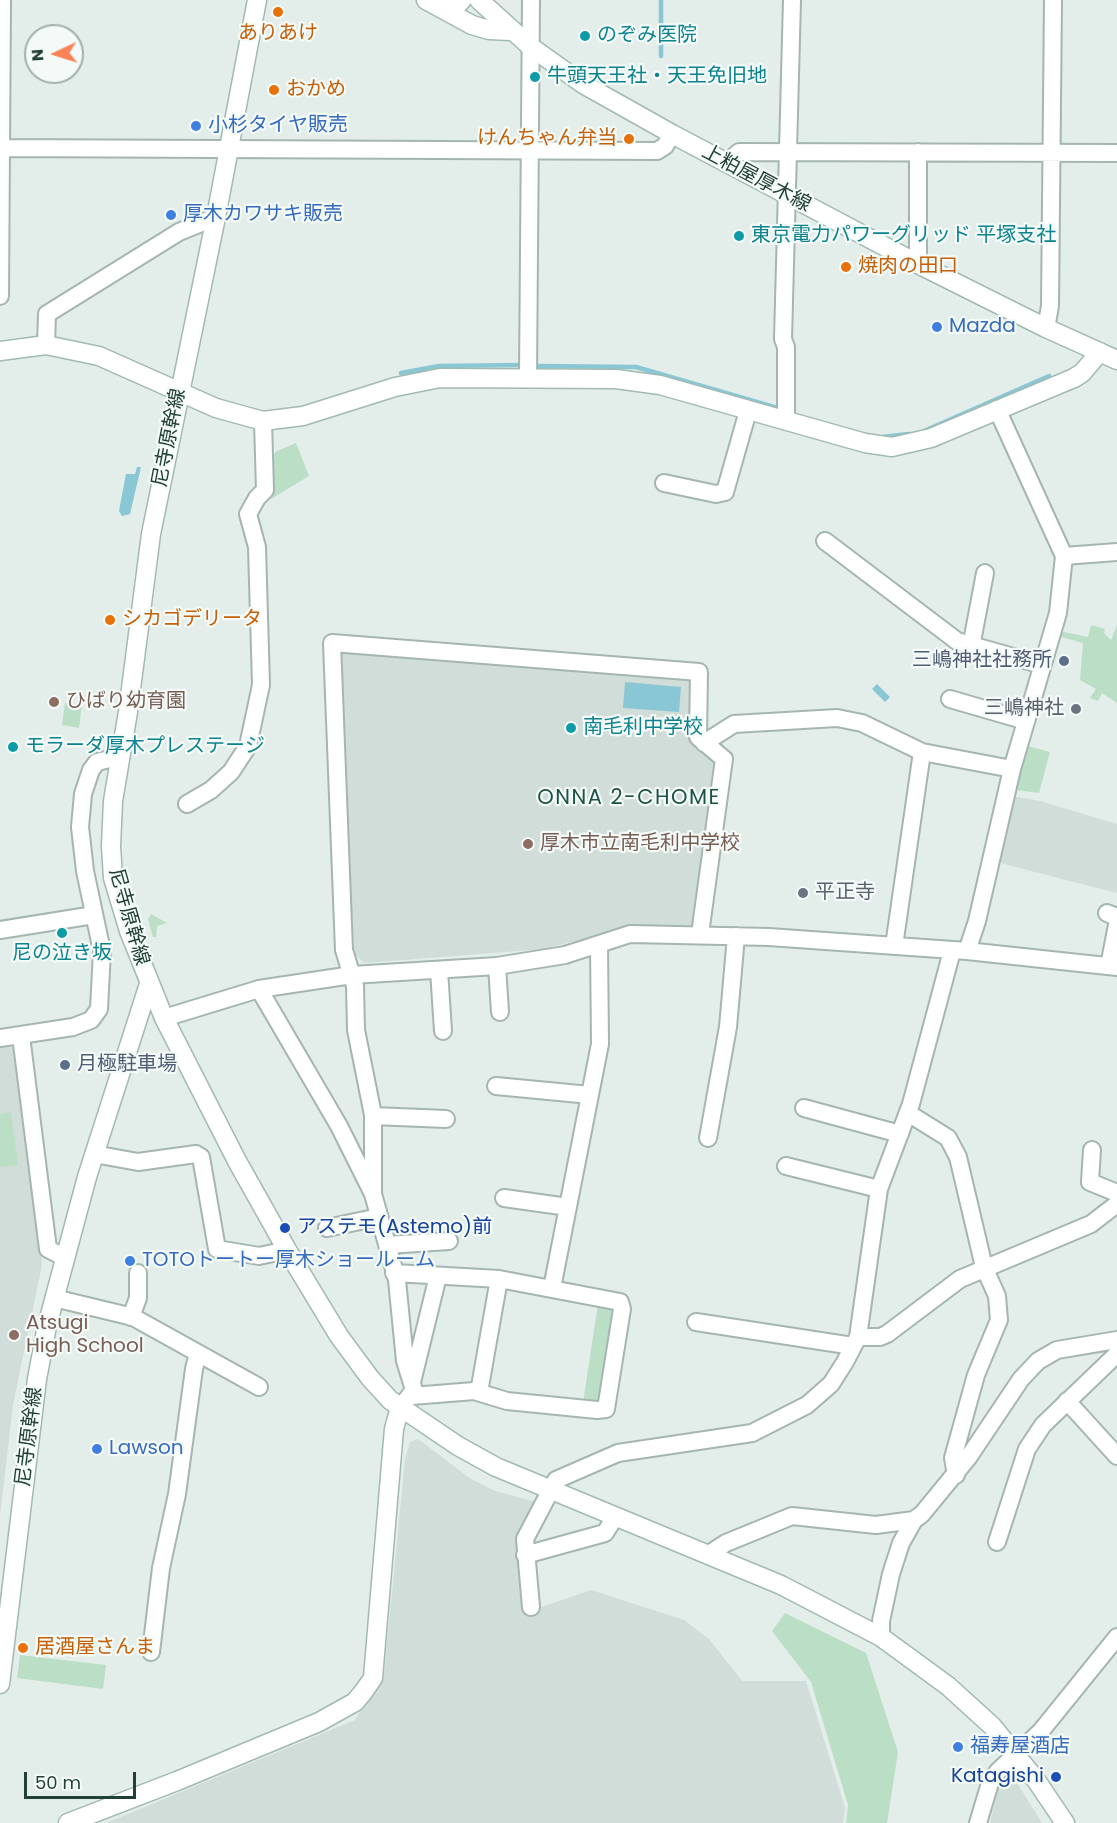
<!DOCTYPE html>
<html>
<head>
<meta charset="utf-8">
<style>
  body { margin:0 }
  #map { position:relative; width:1117px; height:1823px; overflow:hidden; background:#e3ede9; font-family:Poppins,sans-serif }
  canvas { display:block }
  .north { position:absolute; left:24px; top:24px; width:60px; height:60px; box-sizing:border-box; background:#f4faf7; border:2px solid #a0b0ab; border-radius:50%; rotate:266deg; font-size:16px; font-weight:700; line-height:24px; text-align:center; color:#224038 }
  .north::after { content:''; display:block; margin:auto; width:21px; height:27px; background:#f88356; clip-path:polygon(50% 0,100% 100%,50% 72%,0 100%) }
  .scale { position:absolute; left:24px; top:1772px; width:112px; height:27px; box-sizing:border-box; border:3px solid #224038; border-top:0; padding-left:8px; font-size:18px; line-height:21px; white-space:nowrap; color:#224038; -webkit-text-stroke:4px #f4faf7; paint-order:stroke }
</style>
</head>
<body>
<div id="map">
<canvas width="1117" height="1823"></canvas>
<div class="north">N</div>
<div class="scale">50 m</div>
</div>
<script>
const g = document.querySelector('canvas').getContext('2d');
g.lineJoin = 'round';
function fill(path, color) { g.fillStyle = color; g.fill(path, 'evenodd'); }
const toPath = rows => new Path2D(rows.map(r => 'M' + r).join(''));
function stroke(path, color, width, dash) { g.strokeStyle = color; g.lineWidth = width; g.lineCap = dash ? 'butt' : 'round'; g.setLineDash(dash || []); g.stroke(path); }
function label(font, color, halo, rows, align = 'center') {
  g.font = font + ' Poppins,"Noto Sans JP",sans-serif'; g.lineWidth = 4.5; g.setLineDash([]); g.textBaseline = 'middle'; g.strokeStyle = halo; g.fillStyle = color; for (const [text, x, y, turn = 0] of rows) {
    g.save(); g.translate(x, y); g.rotate((+turn || 0) * Math.PI / 180); g.textAlign = isNaN(turn) ? turn : align; if (halo) g.strokeText(text, 0, 0); g.fillText(text, 0, 0); g.restore();
  }
}
const built = toPath([
  [339,647,686,673,693,680,693,738,719,761,697,928,625,928,544,949,364,963,354,953],
  [1011,796,1040,801,1117,824,1117,893,996,862],
  [21,1046,42,1265,13,1405,0,1515,0,1048],
  [418,1439,471,1479,495,1491,537,1502,525,1601,539,1608,591,1590,684,1620,709,1639,742,1681,806,1681,845,1808,843,1823,106,1823,355,1720,384,1674,405,1460,410,1442],
  [1010,1778,1014,1778,1042,1823,990,1823,999,1786]
]);
const green = toPath([
  [296,443,309,476,271,499,270,458,277,451],
  [1091,625,1105,629,1104,633,1111,640,1117,625,1117,703,1102,693,1098,701,1090,698,1096,689,1080,680,1083,643,1058,636,1059,631,1088,637],
  [65,703,82,705,79,728,62,725],
  [1028,746,1050,752,1039,793,1016,790],
  [151,914,167,923,157,926,156,937,153,937,148,919],
  [11,1112,18,1165,0,1167,0,1114],
  [598,1304,618,1307,604,1405,583,1403],
  [785,1613,866,1653,898,1752,887,1823,846,1823,848,1805,811,1682,772,1631],
  [20,1655,106,1665,103,1689,17,1678]
]);
const water = toPath([
  [137,467,141,467,130,514,122,516,119,511,126,474,135,474],
  [625,682,681,687,679,712,623,708],
  [877,684,890,697,885,702,872,689]
]);
const stream = toPath([
  [661,0,661,56],
  [536,366,636,367,781,409],
  [401,373,439,366,522,365],
  [924,431,1049,376],
  [882,437,909,434]
]);
const street = toPath([
  [0,148,657,151,665,146,672,134],
  [727,163,739,152,1117,153],
  [918,264,918,152],
  [0,296,2,0],
  [1046,328,1050,306,1053,0],
  [46,345,47,314,179,232,216,217],
  [528,377,531,0],
  [786,421,786,347,783,339,792,0],
  [664,483,716,494,725,492,748,411],
  [825,541,957,641,1042,665],
  [1064,556,1117,552],
  [971,647,985,573],
  [950,699,1026,721],
  [704,743,734,724,837,718,862,723,922,752,1012,769],
  [187,804,211,790,231,772,248,746,261,685,257,547,248,514,257,498,265,490,263,421],
  [1107,913,1117,917],
  [0,930,94,915],
  [894,946,922,752],
  [967,951,977,921,1012,769,1058,613,1064,556,997,409],
  [497,966,500,1012],
  [1109,966,1117,925],
  [439,970,443,1031],
  [259,989,339,1126,373,1194,397,1280,405,1361,414,1390,404,1403],
  [164,1018,259,989,352,975,497,966,565,955,630,934,769,937,967,951,1117,967],
  [21,1036,48,1249,64,1257],
  [0,1038,73,1027,91,1020,99,1009,102,951,85,871,80,827,83,794,91,770,97,762,119,757],
  [496,1086,590,1095],
  [804,1108,900,1134],
  [908,1113,948,1138,958,1157,984,1267,997,1296,999,1320,976,1375,953,1458,956,1475],
  [373,1116,446,1119],
  [708,1138,728,1027,736,936],
  [1092,1150,1090,1182,1117,1193],
  [94,1154,138,1162,196,1154,201,1157,217,1249,259,1256,287,1250],
  [786,1166,879,1189],
  [373,1194,373,1115,356,1030,355,986,344,950,332,643,699,672,698,737,724,759,700,934],
  [504,1198,568,1207],
  [327,1228,379,1217],
  [387,1245,449,1241],
  [394,1273,499,1279,620,1302,622,1309,606,1409,597,1410,507,1401,474,1391,412,1396],
  [552,1288,600,1044,599,945],
  [54,1298,133,1317,259,1387],
  [131,1317,138,1298,138,1273],
  [696,1322,853,1346],
  [858,1337,880,1337,887,1334,960,1279,1091,1224,1117,1204],
  [412,1382,438,1276],
  [479,1392,499,1279],
  [1067,1401,1117,1456],
  [997,1542,1027,1449,1043,1425,1117,1354],
  [709,1554,726,1543,792,1516,876,1525,914,1520],
  [525,1555,605,1533,615,1517],
  [531,1607,525,1539,556,1480,618,1453,752,1433,807,1405,831,1384,845,1362,858,1337,879,1189,911,1104,952,951],
  [881,1637,881,1621,891,1574,901,1543,914,1520,922,1514,968,1458,1021,1379,1038,1361,1057,1350,1117,1340],
  [151,1652,161,1568,177,1494,194,1369,198,1353],
  [978,1823,990,1783,998,1771,1041,1731,1117,1637]
]);
const secondary = toPath([
  [257,0,216,217,151,534,128,712,113,801,111,846,113,878,129,931,164,1018,237,1161,287,1250,339,1336,370,1378,390,1400,458,1446,496,1467,781,1585,881,1637,948,1686,992,1726,1036,1780,1065,1823],
  [426,0,472,25,489,30,511,31],
  [479,0,531,47,583,84,672,134,918,264,1046,328,1117,360],
  [437,5,456,6,462,0],
  [0,351,46,345,99,356,216,408,263,421,303,416,395,387,440,378,616,379,660,385,865,443,892,447,931,438,1074,378,1082,373,1100,352],
  [0,1684,37,1379,47,1326,87,1177,149,984],
  [68,1823,177,1781,319,1722,355,1702,364,1691,373,1678,394,1429,400,1407]
]);
const markers = [
  [278,12,6,"#e8710a"],
  [585,36,6,"#0f9aa8"],
  [535,77,6,"#0f9aa8"],
  [274,90,6,"#e8710a"],
  [196,126,6,"#3f7fe0"],
  [629,139,6,"#e8710a"],
  [171,215,6,"#3f7fe0"],
  [739,236,6,"#0f9aa8"],
  [846,267,6,"#e8710a"],
  [937,327,6,"#3f7fe0"],
  [110,620,6,"#e8710a"],
  [1064,661,6,"#5c6f8a"],
  [54,702,6,"#8d6e63"],
  [1076,709,6,"#6b7280"],
  [571,728,6,"#0f9aa8"],
  [13,747,6,"#0f9aa8"],
  [528,844,6,"#8d6e63"],
  [803,893,6,"#6b7280"],
  [62,933,6,"#0f9aa8"],
  [65,1065,6,"#5c6f8a"],
  [285,1228,6,"#1a4fb4"],
  [130,1261,6,"#3f7fe0"],
  [14,1335,6,"#8d6e63"],
  [97,1449,6,"#3f7fe0"],
  [23,1648,6,"#e8710a"],
  [958,1747,6,"#3f7fe0"],
  [1056,1777,6,"#1a4fb4"]
];
const foodNames = [
  ["ありあけ",278,34,"center"],
  ["おかめ",286,90],
  ["けんちゃん弁当",617,139,"right"],
  ["焼肉の田口",858,267],
  ["シカゴデリータ",122,620],
  ["居酒屋さんま",35,1648]
];
const cultureNames = [
  ["のぞみ医院",597,36],
  ["牛頭天王社・天王免旧地",547,77],
  ["東京電力パワーグリッド 平塚支社",751,236],
  ["南毛利中学校",583,728],
  ["モラーダ厚木プレステージ",25,747],
  ["尼の泣き坂",62,954,"center"]
];
const shopNames = [
  ["小杉タイヤ販売",208,126],
  ["厚木カワサキ販売",183,215],
  ["Mazda",949,327],
  ["TOTOトートー厚木ショールーム",142,1261],
  ["Lawson",109,1449],
  ["福寿屋酒店",970,1747]
];
const streetNames = [
  ["上粕屋厚木線",756,179,28],
  ["尼寺原幹線",170,438,-79],
  ["尼寺原幹線",128,917,74],
  ["尼寺原幹線",30,1437,-83]
];
const serviceNames = [
  ["三嶋神社社務所",1052,661],
  ["月極駐車場",77,1065,"left"]
];
const educationNames = [
  ["ひばり幼育園",66,702],
  ["厚木市立南毛利中学校",540,844],
  ["Atsugi",26,1324],
  ["High School",26,1347]
];
const worshipNames = [
  ["三嶋神社",1064,709],
  ["平正寺",815,893,"left"]
];
const transitNames = [
  ["アステモ(Astemo)前",297,1228],
  ["Katagishi",1044,1777,"right"]
];
const neighbourhoodNames = [
  ["ONNA 2-CHOME",629,799]
];
fill(built, '#d1ddd8');
fill(green, '#bbdfc6');
fill(water, '#89c7d5');
stroke(stream, '#89c7d5', 4.5);
stroke(street, '#a5b6b0', 20);
stroke(secondary, '#a1bab2', 21);
stroke(street, '#fff', 16);
stroke(secondary, '#fff', 18);
for (const [x, y, r, color] of markers) { const dot = new Path2D(); dot.arc(x, y, r, 0, 2 * Math.PI); g.fillStyle = color; g.fill(dot); stroke(dot, '#f4faf7', 2); }
label('20px', '#c56008', '#f4faf7', foodNames, 'left');
label('20px', '#0d838f', '#f4faf7', cultureNames, 'left');
label('20px', '#366cbe', '#f4faf7', shopNames, 'left');
label('20px', '#224038', '#f4faf7', streetNames);
label('20px', '#4e5e75', '#f4faf7', serviceNames, 'right');
label('20px', '#785e54', '#f4faf7', educationNames, 'left');
label('20px', '#5b616d', '#f4faf7', worshipNames, 'right');
label('20px', '#164399', '#f4faf7', transitNames, 'left');
g.letterSpacing = '1.5px';
label('21px', '#1c5347', '#f4faf7', neighbourhoodNames);
g.letterSpacing = '0px';
</script>
</body>
</html>
